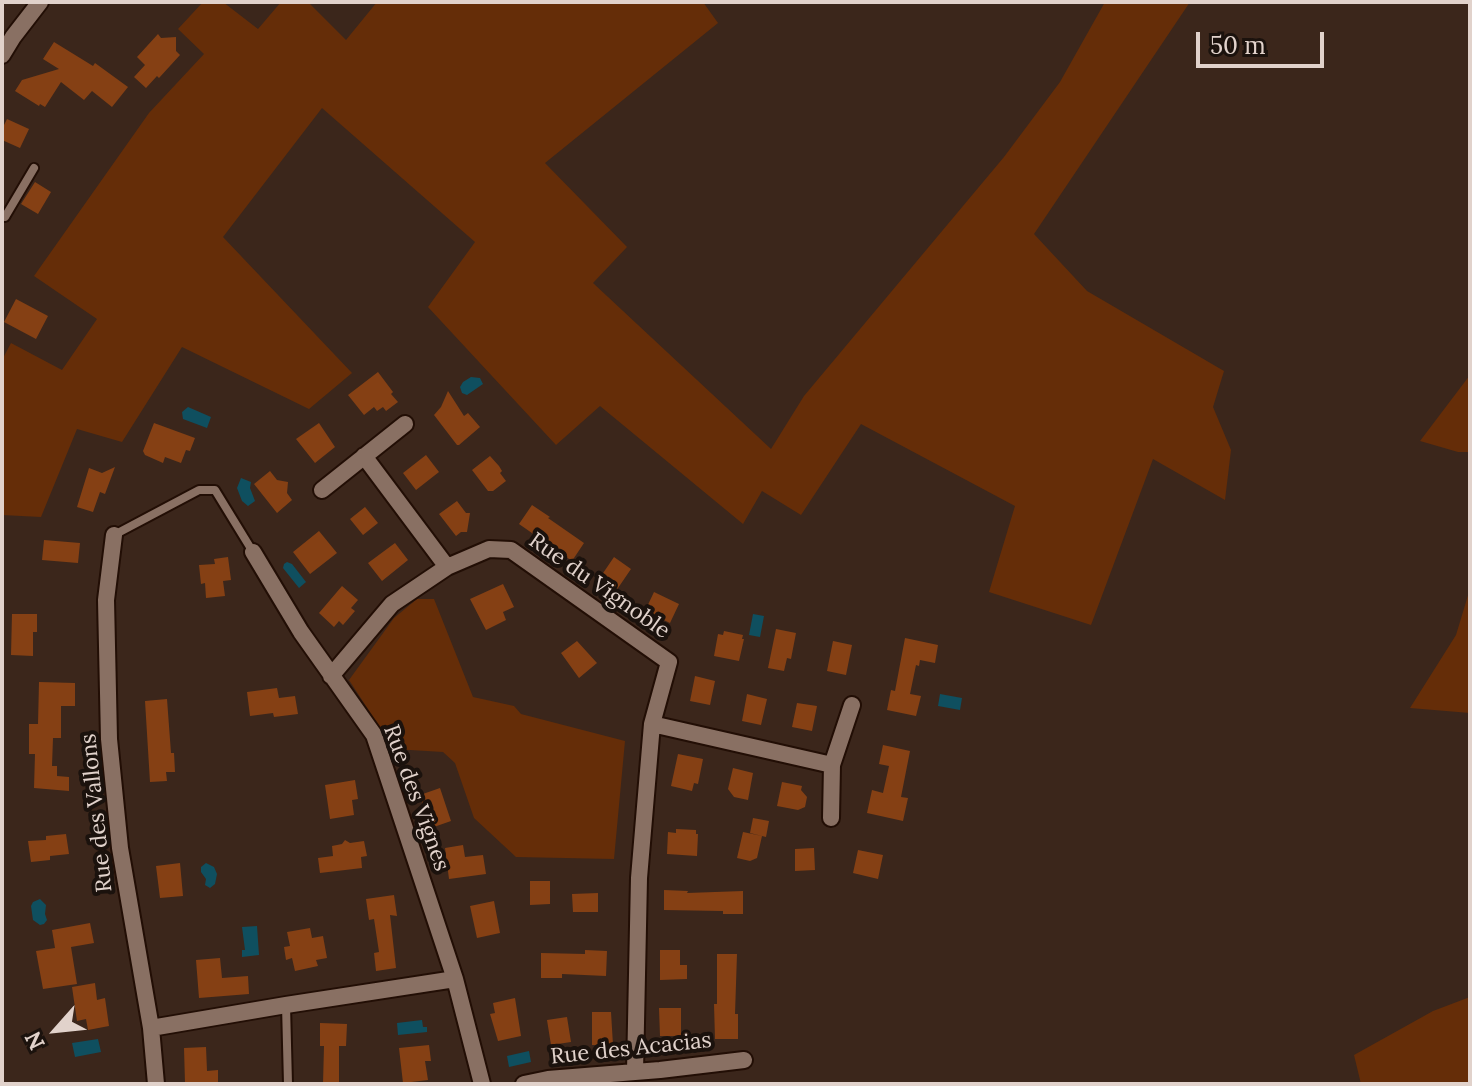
<!DOCTYPE html>
<html>
<head>
<meta charset="utf-8">
<style>
  body { margin:0 }
  #map { position:relative; width:1472px; height:1086px; overflow:hidden; background:#3b261b; font-family:Lora,serif }
  canvas { display:block }
  .frame { position:absolute; inset:0; border:4px solid #e1d2cb; pointer-events:none }
  .north { position:absolute; left:16px; top:990px; width:80px; height:80px; -webkit-text-stroke:6px #1b120d; paint-order:stroke; rotate:243deg; font-size:22px; font-weight:700; line-height:32px; text-align:center; color:#e1d2cb }
  .north::after { content:''; display:block; margin:auto; width:28px; height:36px; background:#e1d2cb; clip-path:polygon(50% 0,100% 100%,50% 72%,0 100%) }
  .scale { position:absolute; left:1196px; top:32px; width:128px; height:36px; box-sizing:border-box; border:4px solid #e1d2cb; border-top:0; padding-left:10px; font-size:24px; line-height:28px; white-space:nowrap; color:#e1d2cb; -webkit-text-stroke:6px #1b120d; paint-order:stroke }
</style>
</head>
<body>
<div id="map">
<canvas width="1472" height="1086"></canvas>
<div class="frame"></div>
<div class="north">N</div>
<div class="scale">50 m</div>
</div>
<script>
const g = document.querySelector('canvas').getContext('2d');
g.lineJoin = 'round';
function fill(path, color) { g.fillStyle = color; g.fill(path, 'evenodd'); }
const toPath = rows => new Path2D(rows.map(r => 'M' + r).join(''));
function stroke(path, color, width, dash) { g.strokeStyle = color; g.lineWidth = width; g.lineCap = dash ? 'butt' : 'round'; g.setLineDash(dash || []); g.stroke(path); }
function label(font, color, halo, rows, align = 'center') {
  g.font = font + ' Lora,serif'; g.lineWidth = 8; g.setLineDash([]); g.textBaseline = 'middle'; g.strokeStyle = halo; g.fillStyle = color; for (const [text, x, y, turn = 0] of rows) {
    g.save(); g.translate(x, y); g.rotate((+turn || 0) * Math.PI / 180); g.textAlign = isNaN(turn) ? turn : align; if (halo) g.strokeText(text, 0, 0); g.fillText(text, 0, 0); g.restore();
  }
}
const green = toPath([
  [203,2,223,2,258,29,281,2,308,2,346,40,377,2,703,2,718,23,545,163,627,247,593,283,771,449,804,396,1004,157,1060,82,1105,2,1190,2,1034,234,1087,291,1224,371,1213,407,1231,450,1225,500,1153,459,1091,625,989,592,1015,506,861,424,801,515,762,491,743,524,600,406,556,445,428,307,475,242,322,108,223,237,352,373,309,409,182,347,122,442,77,429,41,517,2,515,2,360,11,343,62,370,97,319,34,276,149,113,204,54,178,29],
  [1470,375,1470,452,1458,452,1420,441],
  [1470,573,1470,713,1410,708,1456,635,1469,592],
  [417,599,434,599,473,697,514,706,521,714,625,741,614,859,516,857,474,818,455,763,443,752,394,749,349,680,394,618],
  [1470,997,1470,1084,1361,1084,1354,1055,1433,1011]
]);
const water = toPath([
  [471,377,480,378,483,384,467,395,462,393,460,387,463,382],
  [188,407,211,417,207,428,183,419,182,412],
  [241,478,251,482,250,488,255,501,248,506,242,501,237,488],
  [287,562,292,564,306,582,299,588,283,568,284,564],
  [753,614,764,616,760,637,749,635],
  [940,694,962,698,960,710,938,706],
  [206,863,214,867,217,874,215,884,210,888,205,885,206,879,201,872,201,867],
  [40,899,46,905,45,914,47,920,44,924,40,925,33,920,31,906,33,902],
  [257,926,259,955,242,957,242,950,245,950,242,927],
  [422,1020,423,1027,427,1027,427,1032,398,1035,397,1023],
  [98,1039,101,1052,75,1057,72,1043],
  [529,1051,531,1062,509,1067,507,1056]
]);
const building = toPath([
  [158,34,161,38,176,37,176,51,180,55,159,78,157,76,146,88,134,77,145,65,137,57],
  [54,42,93,66,95,63,128,87,112,107,92,91,84,100,61,82,45,107,40,104,39,106,15,91,22,80,59,69,43,59],
  [7,119,29,129,20,148,2,140,2,129],
  [35,182,51,192,38,214,21,204],
  [16,299,48,316,36,339,4,322],
  [378,372,393,392,391,394,398,402,386,411,383,407,377,411,374,407,364,415,348,395],
  [448,391,464,416,468,413,480,427,459,445,457,445,434,415,441,407],
  [154,423,195,438,190,451,186,450,181,463,165,457,163,463,145,455,143,451],
  [319,423,335,447,315,463,296,439],
  [426,455,439,472,416,490,403,473],
  [490,456,499,466,502,471,500,473,506,481,493,491,488,491,472,470],
  [115,467,105,494,100,492,93,512,77,507,89,468,102,473],
  [270,471,277,480,288,482,287,493,292,500,277,513,254,484],
  [457,501,466,513,470,513,467,532,461,532,456,536,439,514],
  [532,505,550,517,548,518,584,543,572,561,519,524],
  [365,507,378,523,363,535,350,519],
  [319,531,337,553,310,574,293,552],
  [44,540,80,543,78,563,42,560],
  [395,543,408,560,382,581,368,563],
  [228,557,231,580,223,581,225,596,206,598,205,583,201,584,199,565,215,564,214,559],
  [614,557,631,569,616,591,599,579],
  [503,584,514,607,503,612,506,620,486,630,470,599],
  [342,586,358,600,351,608,355,611,343,625,339,621,334,627,319,613],
  [654,592,679,604,670,623,645,611],
  [12,614,37,614,37,632,33,632,33,656,11,655],
  [776,629,796,633,791,659,787,658,784,671,768,668],
  [724,631,743,635,742,639,744,639,739,661,714,656,718,634,723,635],
  [905,638,938,645,935,663,920,660,919,666,916,665,910,694,921,696,916,716,887,710,891,690,895,691],
  [577,641,597,663,579,678,561,653],
  [833,641,852,645,846,675,827,671],
  [695,676,715,681,710,705,690,701],
  [39,682,75,683,75,706,61,706,61,738,53,738,52,766,57,766,57,776,69,777,69,791,34,788,35,754,29,754,29,724,38,724],
  [277,688,279,698,295,696,298,714,274,717,273,713,250,716,247,692],
  [747,694,767,699,761,725,742,721],
  [167,699,171,753,174,753,175,772,166,772,167,781,150,782,145,701],
  [797,703,817,706,812,731,792,727],
  [883,745,910,751,901,797,908,798,903,821,867,813,872,790,883,793,889,766,879,764],
  [678,754,703,759,698,784,694,783,692,791,671,786],
  [733,768,753,773,748,800,734,797,728,789],
  [355,780,358,799,352,800,354,815,330,819,325,785],
  [782,782,802,786,801,790,807,797,805,807,798,810,777,806],
  [440,788,451,821,431,828,420,795],
  [753,818,769,821,766,837,750,833],
  [676,829,696,830,696,834,698,834,697,856,667,854,668,832,676,833],
  [743,832,762,836,757,858,750,861,737,858],
  [66,834,69,854,50,856,50,860,31,862,28,841,46,840,46,836],
  [345,840,350,843,364,841,367,856,361,857,362,868,320,873,318,858,333,856,332,846,342,844],
  [463,845,465,857,483,855,486,874,449,879,445,848],
  [814,848,815,870,795,871,795,849],
  [858,850,883,855,878,879,853,873],
  [180,863,183,896,160,898,156,866],
  [530,881,550,881,550,904,530,905],
  [664,890,688,891,687,893,743,891,743,914,723,914,723,911,664,910],
  [598,893,598,912,573,912,572,894],
  [394,895,397,916,390,915,396,968,376,971,374,953,379,952,374,919,369,920,366,899],
  [494,901,500,933,477,938,470,906],
  [90,923,94,943,71,947,77,984,43,989,36,951,55,948,52,930],
  [310,928,312,938,323,936,327,958,316,960,318,966,295,971,292,958,286,960,284,947,290,946,287,932],
  [585,950,607,951,606,976,562,974,562,978,541,978,541,953,585,954],
  [660,950,680,950,680,965,687,965,687,979,660,980],
  [717,954,737,954,735,1014,738,1014,738,1039,715,1039,714,1004,717,1004],
  [220,958,222,978,248,976,249,994,199,998,196,960],
  [95,983,97,1000,105,998,109,1026,88,1030,86,1019,77,1021,72,987],
  [515,998,521,1036,498,1041,490,1014,495,1013,493,1003],
  [659,1008,681,1008,681,1036,660,1036],
  [592,1012,611,1012,613,1045,592,1045],
  [567,1017,571,1042,551,1045,547,1020],
  [320,1023,347,1024,346,1046,339,1046,339,1084,323,1084,324,1046,320,1046],
  [429,1045,431,1061,425,1061,428,1080,403,1083,399,1048],
  [206,1047,207,1071,218,1070,218,1084,185,1083,184,1048]
]);
const lane = toPath([
  [2,216,5,217,34,168],
  [114,535,199,490,215,490,253,552],
  [286,1005,288,1084]
]);
const street = toPath([
  [2,55,13,37,40,2],
  [364,456,447,567],
  [322,490,405,424],
  [114,535,106,600,109,739,120,848,151,1028,156,1084],
  [253,552,301,632,374,735,455,979,482,1084],
  [331,676,392,604,447,567,489,549,511,550,669,662,652,724,639,878,635,1071],
  [652,724,832,765,831,818],
  [832,765,852,705],
  [151,1028,286,1005,455,979],
  [524,1084,548,1079,660,1070,744,1060]
]);
const streetNames = [
  ["Rue du Vignoble",599,586,35],
  ["Rue des Vignes",416,798,70],
  ["Rue des Vallons",97,813,-96],
  ["Rue des Acacias",631,1049,-6]
];
fill(green, '#652d08');
fill(water, '#0f4f5f');
fill(building, '#854014');
stroke(lane, '#220e05', 12);
stroke(street, '#220e05', 20);
stroke(lane, '#897063', 8);
stroke(street, '#897063', 16);
label('22px', '#e1d2cb', '#1b120d', streetNames);
</script>
</body>
</html>
